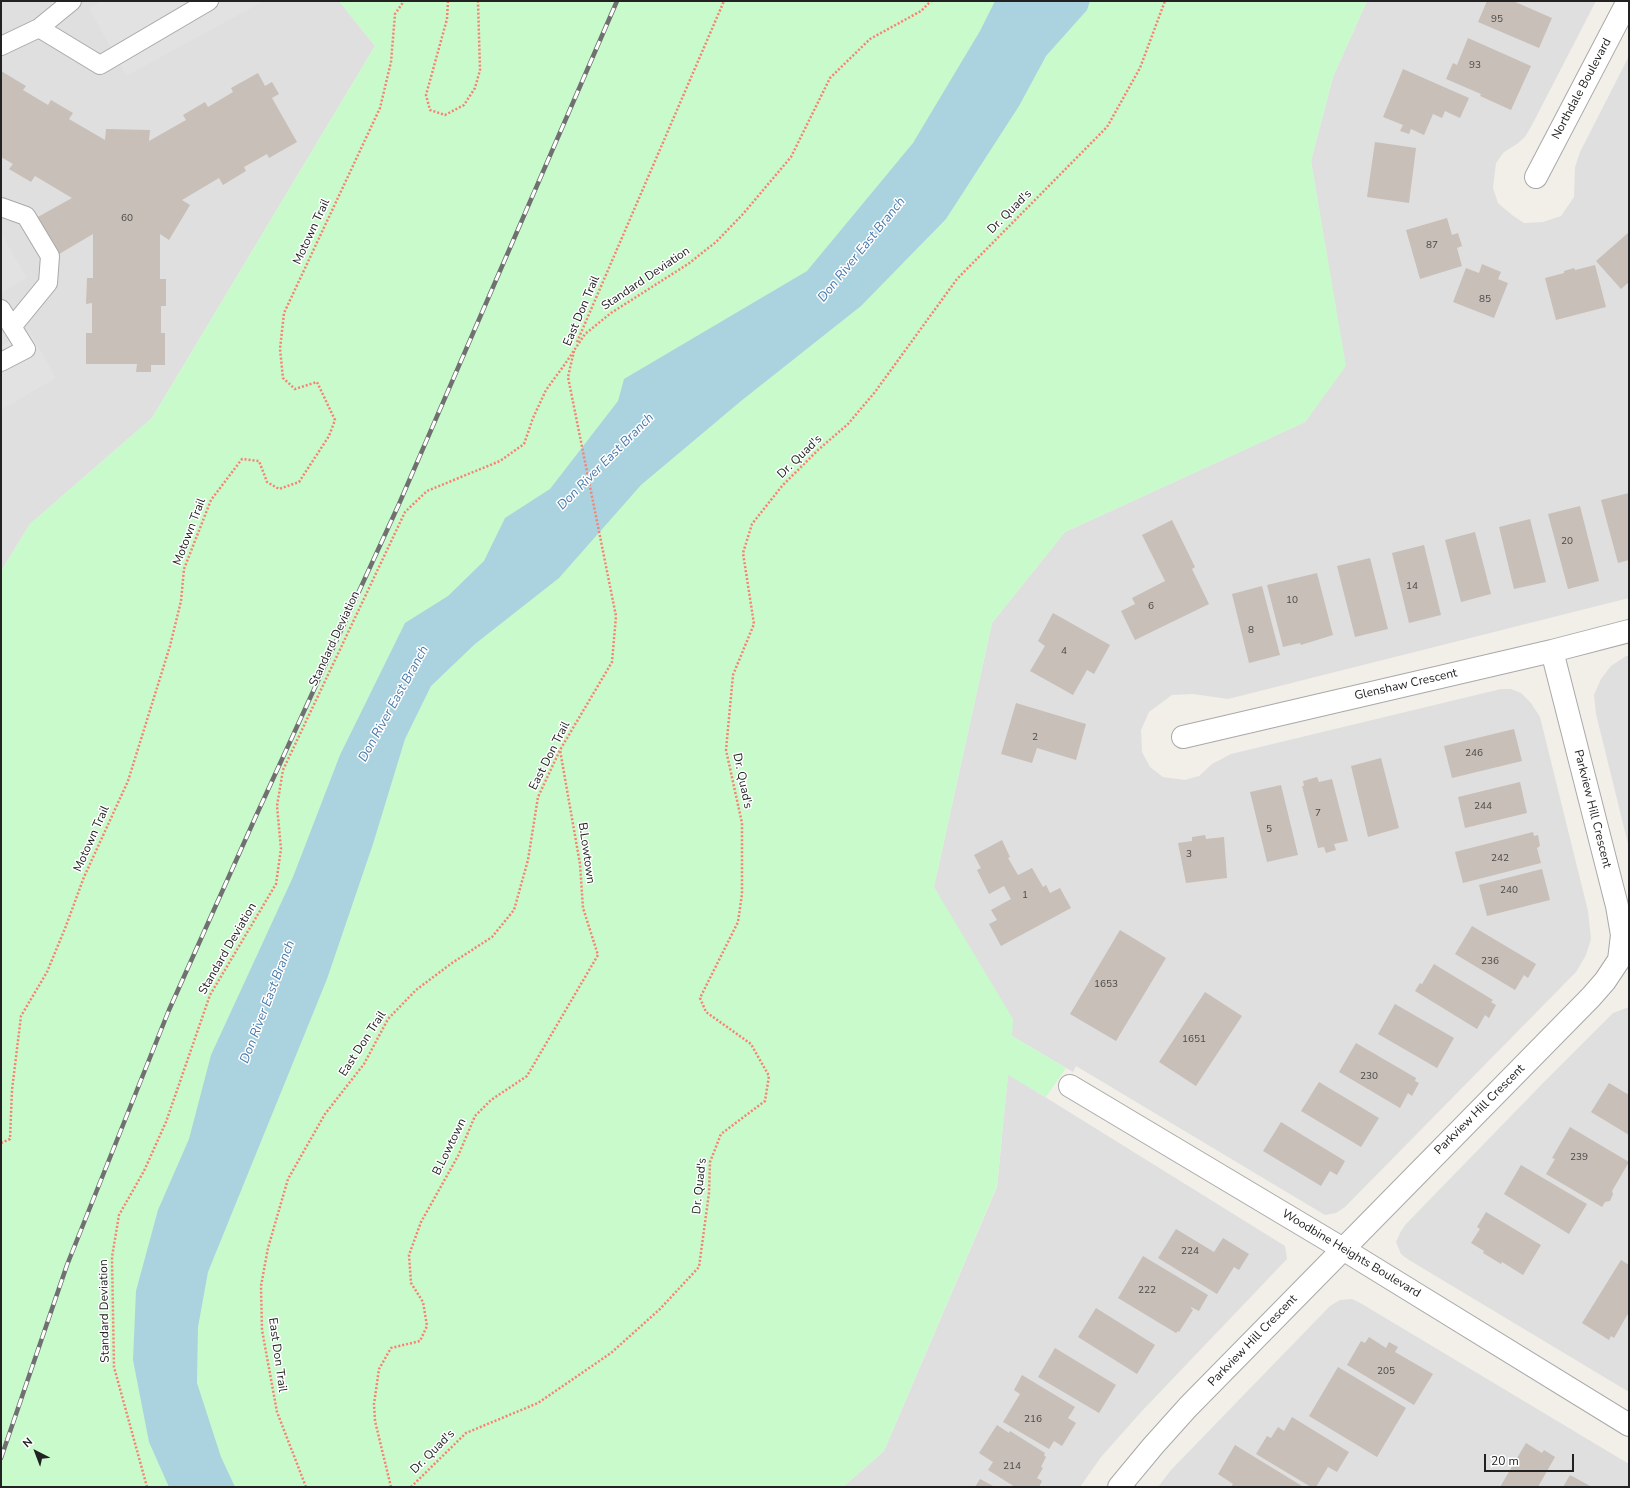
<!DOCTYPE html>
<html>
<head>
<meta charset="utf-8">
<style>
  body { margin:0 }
  #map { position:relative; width:1630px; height:1488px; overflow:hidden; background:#f2efe9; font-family:"Nunito Sans",sans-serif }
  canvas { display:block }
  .frame { position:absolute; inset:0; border:2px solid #222; pointer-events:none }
  .north { position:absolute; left:16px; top:1432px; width:40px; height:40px; -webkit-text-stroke:3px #fff; paint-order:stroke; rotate:318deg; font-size:11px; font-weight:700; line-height:16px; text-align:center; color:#222 }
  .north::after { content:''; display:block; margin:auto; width:14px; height:18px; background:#222; clip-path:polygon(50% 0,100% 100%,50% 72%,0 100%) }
  .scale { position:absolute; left:1484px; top:1454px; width:90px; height:18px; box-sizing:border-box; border:2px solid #222; border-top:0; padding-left:5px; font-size:12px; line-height:14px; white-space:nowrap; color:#222; -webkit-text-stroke:3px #fff; paint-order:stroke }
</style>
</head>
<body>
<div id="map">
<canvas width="1630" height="1488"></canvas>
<div class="frame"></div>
<div class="north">N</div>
<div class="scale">20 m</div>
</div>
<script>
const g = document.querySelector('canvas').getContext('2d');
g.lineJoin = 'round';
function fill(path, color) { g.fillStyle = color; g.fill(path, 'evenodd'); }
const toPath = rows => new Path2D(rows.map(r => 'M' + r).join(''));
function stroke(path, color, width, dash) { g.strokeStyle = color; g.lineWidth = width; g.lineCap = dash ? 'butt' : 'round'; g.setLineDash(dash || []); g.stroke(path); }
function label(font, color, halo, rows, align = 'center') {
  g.font = font + ' "Nunito Sans",sans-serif'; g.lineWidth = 3; g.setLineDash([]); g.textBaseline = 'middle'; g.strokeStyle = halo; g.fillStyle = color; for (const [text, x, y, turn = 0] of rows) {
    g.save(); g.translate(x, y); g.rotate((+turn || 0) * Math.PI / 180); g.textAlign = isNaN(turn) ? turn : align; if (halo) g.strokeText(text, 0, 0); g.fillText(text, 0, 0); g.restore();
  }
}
const residential = toPath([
  [1,1,339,1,375,46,152,418,30,524,1,571],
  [1367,1,1596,1,1532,125,1525,137,1517,144,1504,152,1496,163,1493,188,1498,203,1512,215,1524,223,1543,222,1561,216,1574,197,1575,167,1580,152,1629,56,1629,598,1228,699,1193,694,1172,695,1149,712,1141,730,1142,752,1150,767,1163,777,1185,780,1199,776,1212,764,1231,754,1501,689,1511,689,1521,693,1531,703,1540,717,1588,911,1591,939,1586,955,1576,972,1345,1207,1336,1213,1325,1215,1076,1066,1073,1072,1012,1036,934,887,992,623,1065,532,1305,422,1345,366,1311,161,1333,77],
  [1626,656,1629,656,1629,848,1596,714,1594,695,1601,679,1611,666],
  [1629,1007,1629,1392,1409,1260,1401,1254,1396,1242,1400,1233,1406,1224,1543,1083,1613,1013],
  [1008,1074,1285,1246,1287,1259,1142,1411,1101,1457,1080,1487,843,1487,884,1451,997,1187],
  [1352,1299,1362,1304,1629,1464,1629,1487,1158,1487,1171,1470,1330,1306,1340,1300]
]);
const park = toPath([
  [339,1,1367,1,1333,77,1311,161,1346,366,1305,422,1065,532,992,623,934,887,1013,1019,1012,1036,1066,1068,1046,1097,1008,1075,997,1186,884,1451,843,1487,1,1487,1,571,30,524,152,418,375,46]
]);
const parking = toPath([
  [102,1,264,1,126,76,89,8],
  [1,233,27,278,1,293],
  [29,330,56,378,1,410,1,346]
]);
const water = toPath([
  [995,1,1090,1,1087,10,1046,56,1019,106,946,219,861,306,741,401,641,485,559,578,475,644,431,686,405,739,373,844,327,979,208,1272,198,1327,197,1383,221,1457,235,1487,169,1487,149,1442,133,1360,136,1291,158,1210,189,1139,211,1055,293,877,340,755,405,623,448,596,484,561,505,518,550,489,618,401,624,379,807,271,913,143,980,31]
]);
const building = toPath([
  [1487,1,1513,1,1552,18,1539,48,1478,22],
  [1468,38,1531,66,1511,110,1480,96,1481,94,1446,79,1453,63,1457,65],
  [1403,69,1469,98,1460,118,1445,111,1442,118,1433,114,1424,135,1411,129,1409,134,1400,131,1403,125,1383,117],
  [1,71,26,86,23,90,48,105,51,100,73,113,69,119,105,140,106,129,150,130,149,141,186,120,183,115,205,102,208,107,233,92,231,88,258,73,265,86,272,82,279,94,272,98,297,142,269,158,267,154,244,167,246,171,223,185,219,178,182,200,190,205,169,240,160,234,160,279,166,279,166,306,161,306,161,333,165,333,165,365,151,365,151,372,136,372,137,364,86,364,86,333,92,333,92,303,86,304,87,278,93,278,93,234,49,260,27,223,72,198,35,176,31,182,9,169,13,164,1,157],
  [1375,142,1416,148,1409,203,1367,197],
  [1447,218,1452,235,1458,233,1462,246,1457,248,1462,266,1420,279,1406,230],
  [1628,233,1629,282,1621,289,1596,261],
  [1482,264,1501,272,1498,279,1508,283,1494,318,1453,302,1466,268,1479,273],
  [1595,265,1606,307,1556,320,1545,278,1564,273,1564,271,1574,268,1575,270],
  [1629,493,1629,560,1618,563,1601,500],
  [1580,506,1599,581,1568,589,1548,514],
  [1530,519,1546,582,1514,589,1499,527],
  [1172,520,1195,567,1192,569,1209,604,1135,640,1121,611,1135,604,1132,598,1165,581,1142,535],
  [1475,532,1491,594,1461,602,1445,540],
  [1424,545,1441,615,1409,623,1392,553],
  [1370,558,1388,629,1355,637,1337,566],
  [1317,573,1333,635,1301,645,1300,643,1283,647,1267,585],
  [1262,586,1280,655,1249,663,1232,594],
  [1053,613,1110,645,1094,674,1087,670,1073,695,1030,671,1045,646,1038,641],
  [1016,703,1086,724,1076,760,1037,748,1032,763,1001,754],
  [1514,729,1522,761,1452,778,1444,746],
  [1381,758,1399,828,1368,837,1351,766],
  [1317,777,1319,782,1332,779,1348,841,1334,844,1336,850,1326,853,1324,847,1318,848,1302,786,1304,786,1303,781],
  [1520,782,1527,813,1465,828,1458,797],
  [1281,785,1298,855,1267,862,1250,792],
  [1533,832,1534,836,1538,835,1540,846,1537,848,1541,863,1463,883,1455,852],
  [1205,835,1206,839,1224,837,1227,878,1186,883,1178,843,1192,841,1192,837],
  [1002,840,1010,857,1008,858,1018,875,1032,868,1043,887,1046,885,1050,893,1060,888,1071,908,1001,946,989,924,997,920,991,910,1011,899,1004,886,989,894,977,870,981,868,974,855],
  [1542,869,1550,900,1487,916,1479,885],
  [1472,926,1536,964,1528,978,1524,975,1515,990,1455,954],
  [1120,930,1166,958,1116,1041,1070,1014],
  [1434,964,1493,1000,1491,1002,1496,1005,1489,1018,1485,1015,1477,1029,1415,991,1420,983,1422,984],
  [1205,992,1242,1016,1196,1086,1159,1062],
  [1395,1004,1454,1038,1437,1068,1378,1034],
  [1356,1043,1416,1078,1415,1081,1419,1083,1412,1096,1408,1093,1400,1108,1339,1072],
  [1319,1082,1379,1118,1361,1147,1301,1111],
  [1609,1083,1629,1095,1629,1135,1591,1112],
  [1281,1122,1345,1161,1337,1175,1330,1171,1321,1186,1263,1151],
  [1570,1127,1629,1162,1612,1191,1613,1194,1610,1201,1605,1202,1602,1207,1546,1174,1555,1159,1552,1158],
  [1521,1165,1587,1204,1569,1234,1504,1194],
  [1486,1212,1541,1245,1523,1275,1502,1262,1501,1264,1483,1253,1484,1251,1471,1243,1480,1229,1477,1227],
  [1176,1229,1214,1252,1223,1238,1249,1254,1239,1270,1234,1267,1217,1294,1158,1258],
  [1143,1256,1208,1295,1199,1311,1191,1307,1191,1308,1193,1310,1179,1332,1178,1331,1176,1333,1118,1298],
  [1621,1260,1629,1265,1629,1312,1614,1338,1611,1336,1609,1340,1582,1323],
  [1096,1308,1155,1345,1137,1374,1078,1337],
  [1369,1337,1386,1348,1389,1342,1398,1347,1395,1352,1433,1374,1414,1405,1347,1365,1361,1341,1365,1343],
  [1055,1348,1116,1385,1099,1413,1038,1377],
  [1338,1367,1406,1408,1377,1457,1309,1416],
  [1022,1375,1075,1407,1068,1418,1076,1423,1062,1446,1054,1441,1049,1449,1003,1422,1020,1394,1014,1390],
  [1292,1417,1349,1452,1337,1472,1328,1467,1316,1487,1311,1487,1256,1454,1267,1436,1271,1438,1278,1427,1284,1431],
  [997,1425,1009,1433,1010,1431,1045,1453,1044,1455,1046,1457,1041,1467,1043,1468,1037,1478,1042,1481,1039,1487,1015,1487,988,1470,993,1462,979,1453],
  [1526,1443,1542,1453,1544,1450,1555,1457,1538,1487,1500,1487],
  [1235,1445,1302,1486,1301,1487,1231,1487,1233,1484,1218,1474],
  [1570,1475,1592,1487,1563,1487],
  [980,1479,995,1487,975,1487]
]);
const path = toPath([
  [448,1,447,19,426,95,430,110,445,115,464,105,475,88,480,70,478,1],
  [577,342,724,1],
  [1,1143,10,1139,12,1090,21,1016,47,972,66,926,84,877,128,781,170,646,181,601,184,569,211,500,242,459,259,461,267,482,279,489,299,482,329,436,335,420,317,382,295,389,283,378,280,349,284,313,380,108,391,62,395,14,404,1],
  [147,1487,114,1367,112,1257,119,1215,144,1171,166,1122,210,995,276,884,281,849,277,806,283,770,405,512,427,491,500,461,524,444,533,418,546,390,565,364,585,334,611,313,688,264,716,242,743,214,791,157,830,78,870,39,921,11,931,1],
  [306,1487,277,1412,262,1330,261,1286,268,1248,288,1179,325,1114,364,1064,388,1019,416,990,452,963,492,937,514,910,528,860,538,797,560,750,612,662,616,616,568,377,574,351],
  [391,1487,375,1421,374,1404,379,1369,391,1348,420,1341,427,1326,423,1302,411,1283,409,1255,421,1222,458,1156,475,1116,491,1100,527,1076,598,955,583,908,580,864,560,750],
  [411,1487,466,1433,538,1403,611,1353,660,1309,699,1267,709,1193,710,1162,721,1134,765,1101,769,1076,751,1044,706,1012,700,998,738,922,742,894,742,823,726,750,733,675,754,624,743,553,752,524,782,486,818,450,848,424,875,392,957,279,1107,127,1140,68,1165,1]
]);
const service = toPath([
  [39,28,72,1],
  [1,46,39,28,100,65,209,1],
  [1,207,26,216,50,256,48,283,12,327],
  [1,309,26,349,1,362]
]);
const minor = toPath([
  [1536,177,1628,1],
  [1183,737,1552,651,1629,631],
  [1070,1086,1343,1249,1629,1425],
  [1119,1487,1153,1446,1188,1407,1591,997,1605,981,1619,960,1622,935,1617,906,1552,651]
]);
const rail = toPath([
  [1,1458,67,1265,169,1010,256,816,399,504,617,1]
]);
const numberNames = [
  ["95",1497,20],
  ["93",1475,66],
  ["60",127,219],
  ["87",1432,246],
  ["85",1485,300],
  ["20",1567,542],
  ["14",1412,587],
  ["10",1292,601],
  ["6",1151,607],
  ["8",1251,631],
  ["4",1064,652],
  ["2",1035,738],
  ["246",1474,754],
  ["244",1483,807],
  ["7",1318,814],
  ["5",1269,830],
  ["3",1189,855],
  ["242",1500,859],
  ["240",1509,891],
  ["1",1025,896],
  ["236",1490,962],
  ["1653",1106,985],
  ["1651",1194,1040],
  ["230",1369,1077],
  ["239",1579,1158],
  ["224",1190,1252],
  ["222",1147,1291],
  ["205",1386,1372],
  ["216",1033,1420],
  ["214",1012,1467]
];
const streetNames = [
  ["Northdale Boulevard",1582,89,-62],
  ["Dr. Quad's",1010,212,-45],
  ["Motown Trail",312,232,-65],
  ["Standard Deviation",646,279,-34],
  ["East Don Trail",582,311,-67],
  ["Dr. Quad's",800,457,-44],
  ["Motown Trail",190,532,-69],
  ["Standard Deviation",335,639,-65],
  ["Glenshaw Crescent",1406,685,-13],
  ["East Don Trail",550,756,-63],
  ["Dr. Quad's",742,781,78],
  ["Parkview Hill Crescent",1592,809,76],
  ["Motown Trail",92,839,-66],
  ["B.Lowtown",586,853,82],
  ["Standard Deviation",228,949,-60],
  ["East Don Trail",363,1044,-57],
  ["Parkview Hill Crescent",1480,1110,-45],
  ["B.Lowtown",450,1147,-64],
  ["Dr. Quad's",700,1186,-84],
  ["Woodbine Heights Boulevard",1351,1254,31],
  ["Standard Deviation",105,1311,-91],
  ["Parkview Hill Crescent",1253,1341,-46],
  ["East Don Trail",277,1355,82],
  ["Dr. Quad's",433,1452,-45]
];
const waterNames = [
  ["Don River East Branch",862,250,-51],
  ["Don River East Branch",606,462,-45],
  ["Don River East Branch",394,704,-61],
  ["Don River East Branch",268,1002,-69]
];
fill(residential, '#e0dfdf');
fill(park, '#c8facc');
fill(parking, '#e2e2e2');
fill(water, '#aad3df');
fill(building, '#c7bfb8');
stroke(service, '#a9a9a9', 20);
stroke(minor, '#a9a9a9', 24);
stroke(path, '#fa8072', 2.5, [2, 2]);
stroke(service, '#fff', 18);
stroke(minor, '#fff', 22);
stroke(rail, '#707070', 4.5);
stroke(rail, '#fff', 3, [9]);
label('10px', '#4b4948', null, numberNames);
label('12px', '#222', '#fff', streetNames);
label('italic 13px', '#4a7aab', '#fff', waterNames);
</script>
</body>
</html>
